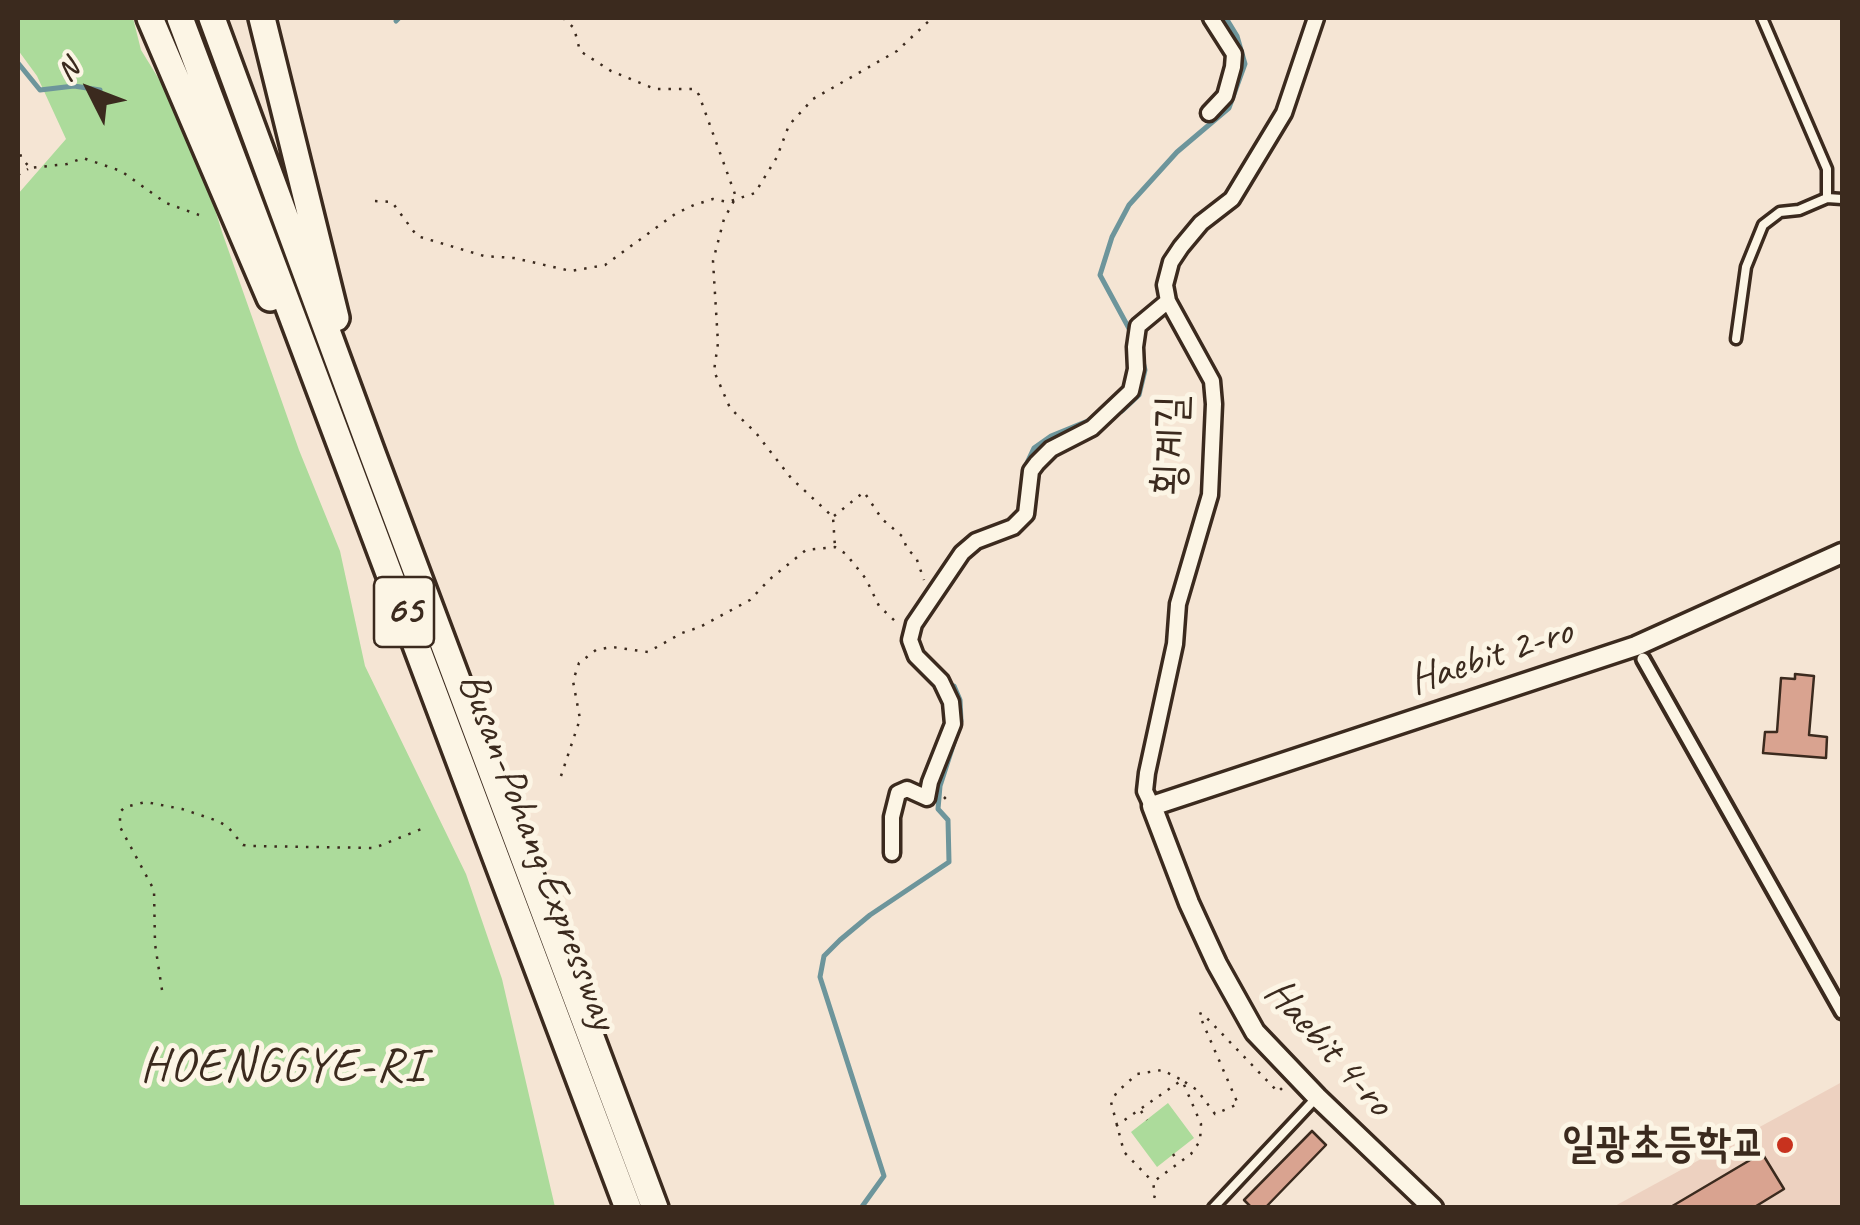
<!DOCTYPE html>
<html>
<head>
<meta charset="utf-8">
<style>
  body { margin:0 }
  #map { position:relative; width:1860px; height:1225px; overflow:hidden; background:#f5e5d4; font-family:Caveat,sans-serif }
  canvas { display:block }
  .frame { position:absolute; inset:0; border:20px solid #3b2a1e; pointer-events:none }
  .north { position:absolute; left:40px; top:40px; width:100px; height:100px; -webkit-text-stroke:8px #fcf5e5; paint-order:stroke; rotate:312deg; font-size:28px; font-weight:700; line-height:40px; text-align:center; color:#3b2a1e }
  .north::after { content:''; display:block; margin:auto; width:35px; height:45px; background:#3b2a1e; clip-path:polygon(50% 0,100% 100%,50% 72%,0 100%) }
</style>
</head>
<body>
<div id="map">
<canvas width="1860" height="1225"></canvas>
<div class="frame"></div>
<div class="north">N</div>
</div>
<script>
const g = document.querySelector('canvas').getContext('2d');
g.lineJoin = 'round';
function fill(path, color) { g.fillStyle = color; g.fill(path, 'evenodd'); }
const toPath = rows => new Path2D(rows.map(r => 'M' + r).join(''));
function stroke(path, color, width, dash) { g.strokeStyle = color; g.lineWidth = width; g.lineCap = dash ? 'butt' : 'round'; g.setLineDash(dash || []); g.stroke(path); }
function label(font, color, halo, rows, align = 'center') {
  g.font = font + ' Caveat,"Poor Story",sans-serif'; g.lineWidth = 10; g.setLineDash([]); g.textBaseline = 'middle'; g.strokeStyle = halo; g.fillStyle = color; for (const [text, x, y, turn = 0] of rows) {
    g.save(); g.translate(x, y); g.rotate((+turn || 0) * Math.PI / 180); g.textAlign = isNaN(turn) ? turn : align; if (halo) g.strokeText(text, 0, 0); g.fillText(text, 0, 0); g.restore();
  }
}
const built = toPath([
  [1842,1082,1842,1207,1613,1207]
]);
const green = toPath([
  [18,18,133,18,141,50,191,131,222,232,299,450,340,551,365,666,466,874,502,979,555,1207,18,1207,18,194,66,139,37,76,18,50],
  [1168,1103,1194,1138,1157,1167,1131,1132]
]);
const stream = toPath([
  [396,21,399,18],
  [18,63,40,90,74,86,100,90],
  [1132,334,1100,275,1112,237,1129,205,1177,152,1229,108,1245,64,1237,36,1226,18],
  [1115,413,1122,411,1139,395,1145,370,1141,353],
  [1026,465,1034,448,1051,436,1095,418],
  [861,1208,884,1176,820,977,824,956,840,940,870,915,949,862,948,820,938,809,940,786,961,721,960,700,954,686]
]);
const building = toPath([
  [1795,674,1814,676,1809,735,1827,737,1826,758,1763,753,1765,732,1777,732,1781,678,1795,679,1795,674],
  [1312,1131,1326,1145,1265,1208,1252,1208,1244,1200,1312,1131],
  [1762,1153,1784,1189,1753,1208,1669,1208,1762,1153]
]);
const path = toPath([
  [563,18,574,28,580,51,611,71,655,89,695,89,699,95,736,197,724,219,713,261,718,343,714,371,730,408,756,433,791,478,833,517,835,547],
  [18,144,21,157,30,168,67,164,83,158,121,171,166,203,199,215],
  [18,175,28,169],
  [375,201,392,202,417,236,484,256,514,258,571,271,605,265,675,214,694,205,713,199,728,202,755,193,777,157,789,125,813,99,897,51,932,18],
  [834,516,864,492,882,519,903,537,907,549,916,557,924,580],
  [561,776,580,719,573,681,579,663,596,650,612,647,648,652,682,633,700,627,750,600,770,579,806,550,835,547,846,554,866,579,879,606,897,623],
  [944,797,951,804],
  [162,990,155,944,154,890,120,827,120,812,125,807,146,802,182,809,218,821,228,827,243,845,251,846,374,848,424,828],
  [1141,1111,1147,1120],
  [1116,1126,1182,1080,1197,1090,1215,1114,1238,1104,1199,1014,1202,1013,1278,1092,1284,1086],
  [1173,1154,1178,1162],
  [1151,1208,1155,1195,1153,1182,1191,1154,1200,1141,1201,1124,1182,1080,1162,1070,1137,1074,1117,1092,1111,1102,1124,1152,1153,1182]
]);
const service = toPath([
  [1762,18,1827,169,1827,198],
  [1736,339,1746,267,1763,225,1780,212,1799,210,1827,198,1842,199],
  [1213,1208,1317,1097]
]);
const pedestrian = toPath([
  [1643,659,1842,1012]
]);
const minor = toPath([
  [1209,113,1225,96,1233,67,1234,54,1211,18],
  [1152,806,1145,791,1147,773,1175,644,1178,604,1210,495,1214,404,1212,381,1168,301,1165,285,1171,262,1181,247,1201,223,1232,199,1284,113,1316,18],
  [892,853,892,817,898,793,907,789,927,798,930,782,953,724,951,702,941,681,916,656,910,640,914,624,962,553,976,541,1013,527,1026,514,1031,471,1037,463,1051,449,1092,428,1131,391,1136,369,1135,347,1138,326,1168,301]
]);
const tertiary = toPath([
  [1433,1208,1317,1097,1255,1032,1217,964,1189,903,1152,806,1636,646,1842,553]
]);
const motorway = toPath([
  [150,18,270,298],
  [180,18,628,1208],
  [212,18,372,453,655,1208],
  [262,18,336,318]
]);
const markers = [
  [1785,1145,10,"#c8321e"]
];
const shields = [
  [404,612,60]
];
const shieldNames = [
  ["65",404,612]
];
const streetNames = [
  ["횡계길",1172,446,-88],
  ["Haebit 2-ro",1491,657,-18],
  ["Busan-Pohang Expressway",537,851,69],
  ["Haebit 4-ro",1328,1048,48]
];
const poiNames = [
  ["일광초등학교",1765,1145]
];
const quarterNames = [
  ["HOENGGYE-RI",283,1067]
];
fill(built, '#edd1c0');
fill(green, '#acdb9b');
stroke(stream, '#6d959b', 5);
fill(building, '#d9a390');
stroke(building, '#3b2a1e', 2.5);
stroke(service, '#3b2a1e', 15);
stroke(pedestrian, '#3b2a1e', 19);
stroke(minor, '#3b2a1e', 21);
stroke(tertiary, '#3b2a1e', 25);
stroke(motorway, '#3b2a1e', 32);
stroke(path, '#3b2a1e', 2.5, [2.5, 8]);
stroke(service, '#fcf5e5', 8);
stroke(pedestrian, '#fcf5e5', 11);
stroke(minor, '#fcf5e5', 14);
stroke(tertiary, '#fcf5e5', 18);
stroke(motorway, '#fcf5e5', 25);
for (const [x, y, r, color] of markers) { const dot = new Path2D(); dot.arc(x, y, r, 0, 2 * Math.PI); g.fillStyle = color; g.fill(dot); stroke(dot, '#fcf5e5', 4); }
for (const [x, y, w] of shields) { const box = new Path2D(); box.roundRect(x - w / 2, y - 35, w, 70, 8); g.fillStyle = '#fcf5e5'; g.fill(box); stroke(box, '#3b2a1e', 2.5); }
label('bold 40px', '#3b2a1e', null, shieldNames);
label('42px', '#3b2a1e', '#fcf5e5', streetNames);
label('bold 42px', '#3b2a1e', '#fcf5e5', poiNames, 'right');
g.letterSpacing = '2.5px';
label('48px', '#3b2a1e', '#fcf5e5', quarterNames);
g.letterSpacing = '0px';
</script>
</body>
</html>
